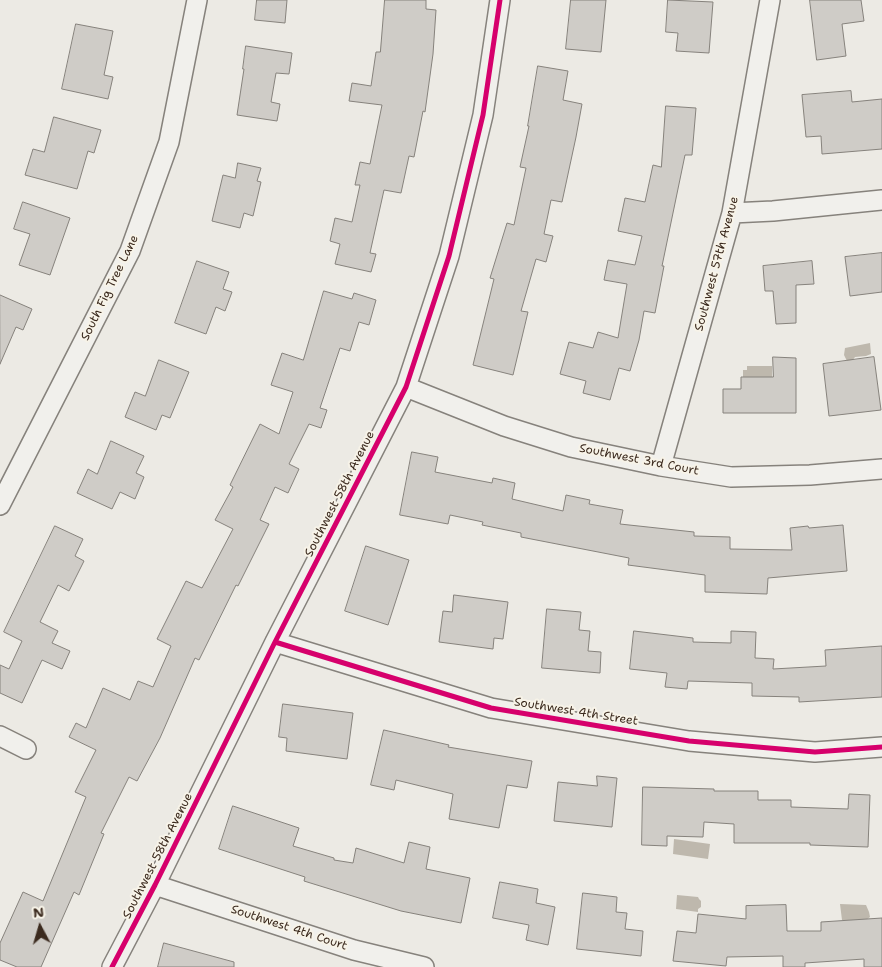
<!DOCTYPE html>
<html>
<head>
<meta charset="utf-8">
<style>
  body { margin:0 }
  #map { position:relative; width:882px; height:967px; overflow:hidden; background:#eceae4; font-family:"Shantell Sans",sans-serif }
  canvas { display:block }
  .north { position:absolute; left:15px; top:902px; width:50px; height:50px; -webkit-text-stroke:4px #f7f3e8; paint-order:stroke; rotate:354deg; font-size:14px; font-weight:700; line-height:20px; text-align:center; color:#3b2a1e }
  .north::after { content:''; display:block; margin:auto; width:18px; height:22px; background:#3b2a1e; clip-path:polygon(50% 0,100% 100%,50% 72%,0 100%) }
</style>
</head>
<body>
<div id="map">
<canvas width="882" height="967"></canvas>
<div class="north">N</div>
</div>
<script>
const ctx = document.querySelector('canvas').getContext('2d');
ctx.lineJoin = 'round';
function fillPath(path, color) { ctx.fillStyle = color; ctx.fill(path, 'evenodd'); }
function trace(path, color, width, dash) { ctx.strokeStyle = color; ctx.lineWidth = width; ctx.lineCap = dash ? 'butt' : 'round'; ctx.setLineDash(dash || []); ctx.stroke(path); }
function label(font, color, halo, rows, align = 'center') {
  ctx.font = font + ' "Shantell Sans",sans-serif'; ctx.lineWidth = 4; ctx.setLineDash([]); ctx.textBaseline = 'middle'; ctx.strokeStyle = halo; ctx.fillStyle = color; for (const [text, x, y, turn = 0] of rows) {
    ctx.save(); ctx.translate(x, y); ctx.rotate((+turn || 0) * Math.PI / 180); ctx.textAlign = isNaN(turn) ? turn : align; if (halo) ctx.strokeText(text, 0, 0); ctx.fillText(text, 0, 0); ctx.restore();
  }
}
const water = new Path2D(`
  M870,343L871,354L866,356L855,357L852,361H847L844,355L845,348Z
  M747,366H772V381H743V370H747Z
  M674,839L710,844L708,859L673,854Z
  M677,895L698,897L699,899L701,901V907L698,909V912L676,909Z
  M840,904L866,905L869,912L870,917L865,921L842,920Z`);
const building = new Path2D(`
  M257,0H287L285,23L255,20Z
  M385,0H426V9L436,10L433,54L425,112L423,111L414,157L409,156L401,193L384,190L370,253L376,254L371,272L335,264L340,244L330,241L335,218L352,222L360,185H355L360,162L370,164L382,105L349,101L352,83L371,86L376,52H380Z
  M571,0H606L601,52L566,49Z
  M668,0L713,2L709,53L676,51L678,33L666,32Z
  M810,0H861L864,21L842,24L846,56L817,60Z
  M76,24L113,31L104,75L113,77L108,99L62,89Z
  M246,46L292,53L289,74L276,73L271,102L280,104L277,121L237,115L244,69H243Z
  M538,66L568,71L563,100L582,104L576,137L562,202L551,200L544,234L553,236L546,262L536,259L521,311L528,312L513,375L473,365L494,279L490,278L507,223L514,225L526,168L520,167L529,126H528Z
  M851,91L852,102L882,99V149L822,154L821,136L806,137L802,95Z
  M666,106L696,108L692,155H685L662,266H664L655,313L644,311L639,340L630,371L619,368L610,400L583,393L586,381L560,374L569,342L593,348L598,332L618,338L627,284L604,280L608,260L635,265L642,236L618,231L625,198L645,202L653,165L661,167Z
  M54,117L101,130L94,153L88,151L77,189L25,175L33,149L44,152Z
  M238,163L261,168L257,181L261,182L253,216L244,213L240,228L212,221L223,175L235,178Z
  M23,202L70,218L50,275L19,265L30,234L14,229Z
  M882,253V292L850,296L845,257Z
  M197,261L229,272L223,289L232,292L225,311L216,307L206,334L175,323Z
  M812,261L814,284L796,285V323L776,324L773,291H765L763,266Z
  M324,291L352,299L354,293L376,300L369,325L359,322L350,351L340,348L320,408L327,410L321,428L309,424L289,464L299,469L288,493L275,487L260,520L269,524L238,586L236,585L199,660L195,658L160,738L137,781L129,777L101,833L104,834L79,895L74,892L41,967H17L0,960V943L23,892L43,901L86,797L75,792L96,750L69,737L76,723L86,728L103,688L130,700L138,681L153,687L171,646L157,639L186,581L202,588L233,529L215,520L233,487L230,485L260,424L279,434L293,392L271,385L282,353L303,360Z
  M0,295L32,309L23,330L16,327L0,364Z
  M773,357L796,358V413H723V389H741V377H773Z
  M874,357L881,410L829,416L823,364Z
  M159,360L189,372L170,418L162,415L156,430L125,417L135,392L145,396Z
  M111,441L144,456L136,473L144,477L135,499L120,492L112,509L77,493L88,469L97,474Z
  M412,452L438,457L435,472L492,483L493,478L515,483L512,499L563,511L566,495L590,500L589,504L623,510L620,524L694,532V536L730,537V549L792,550L790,528L808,526L809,528L843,525L847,571L768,578L767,594L705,592V575L628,565L629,558L521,537V533L482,525L483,522L450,515L448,524L400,515Z
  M55,526L83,539L75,556L84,561L69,591L58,585L40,622L58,631L52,643L70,651L62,669L42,660L22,703L0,693V665L9,669L22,641L4,632Z
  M366,546L409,560L388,625L345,611Z
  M454,595L508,602L503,639L494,638L493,649L439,642L443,611L452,612Z
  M547,609L581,612L579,630L590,631L588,651L601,652L600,673L542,668Z
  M634,631L693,638V642L731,643V631L756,632L755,658L774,659L773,669L826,666L825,650L882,646V697L799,702V697L752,696V683L688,681L687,689L665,687L667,673L630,669Z
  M283,704L353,713L347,759L286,751L287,738L279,737Z
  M384,730L449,745L448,747L532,761L527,788L507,785L499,828L449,819L453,794L396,780L394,790L371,785Z
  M597,776L617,778L612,827L554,821L558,782L597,786Z
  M643,787L714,789V791H758V800H791V807L848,809L849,794L870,795L868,847L810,845V843H734V824L704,822L703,837L667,836V846L642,845Z
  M233,806L299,828L293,846L334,858V860L353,863L356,848L404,863L409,842L430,847L426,869L470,878L461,923L401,911L304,881L305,877L219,849Z
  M500,882L538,889L536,903L555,907L548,945L526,940L529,925L493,918Z
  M583,893L617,897L616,912L627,913L625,929L643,931L641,956L577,949Z
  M786,905L787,931H821V922L882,918V967H864V959L805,963V967H783V956L727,957L726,966L673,961L677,931L696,933L698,914L746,919V906Z
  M164,943L234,962V967H158Z`);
const street = new Path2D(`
  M732,213L773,211L882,200
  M406,387L504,426L571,447L661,466L731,477L810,475L882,469
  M661,466L732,213L770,0
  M0,505L130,251L169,142L197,0
  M275,642L491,708L689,741L815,752L882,747
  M0,736L26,749
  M155,885L354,950L424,967
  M112,967L155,885L275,642L406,387L449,256L483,115L500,0`);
const cycleway = new Path2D(`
  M275,642L491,708L689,741L815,752L882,747
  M112,967L155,885L275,642L406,387L449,256L483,115L500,0`);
const streetNames = [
  ["Southwest 57th Avenue",717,264,-75],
  ["South Fig Tree Lane",110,288,-64],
  ["Southwest 3rd Court",639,460,11],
  ["Southwest 58th Avenue",340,494,-63],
  ["Southwest 4th Street",576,712,9],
  ["Southwest 58th Avenue",158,856,-63],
  ["Southwest 4th Court",289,928,18]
];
fillPath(water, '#beb8ad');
fillPath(building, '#cfccc7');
trace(building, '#86827c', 1);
trace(street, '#86827c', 22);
trace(street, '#f1f0ec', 19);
trace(cycleway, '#d6006c', 5);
label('12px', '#3b2a1e', '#f7f3e8', streetNames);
</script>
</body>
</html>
